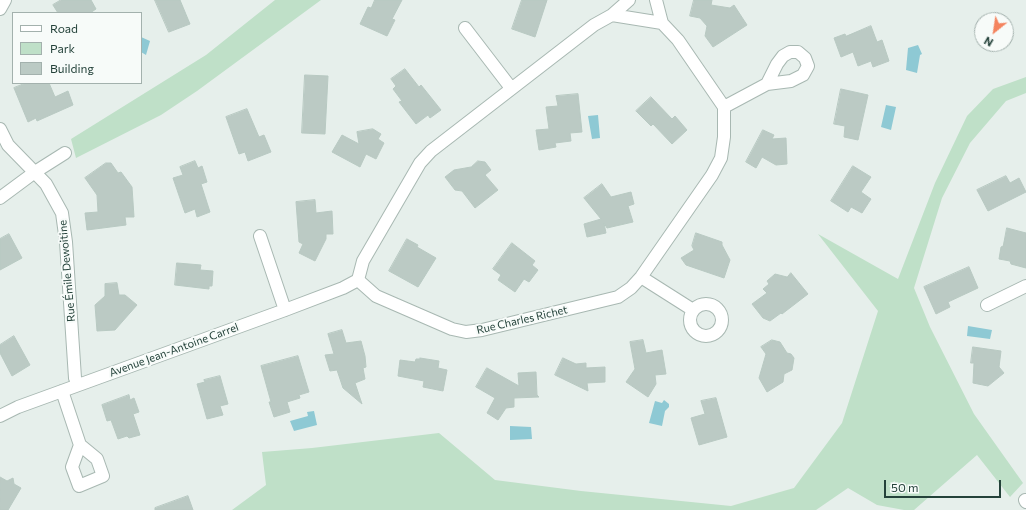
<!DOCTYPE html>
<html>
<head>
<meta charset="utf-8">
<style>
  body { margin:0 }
  #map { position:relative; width:1026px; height:510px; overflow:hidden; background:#e6efeb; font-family:Commissioner,sans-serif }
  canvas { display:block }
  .legend { position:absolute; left:12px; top:12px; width:130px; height:72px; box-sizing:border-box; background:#f7fbf9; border:1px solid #a3b1ad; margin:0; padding:5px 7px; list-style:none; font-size:12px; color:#24423a }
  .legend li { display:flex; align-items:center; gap:8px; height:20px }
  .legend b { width:20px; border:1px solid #a3b1ad }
  .north { position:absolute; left:974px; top:12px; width:40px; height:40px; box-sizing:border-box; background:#f7fbf9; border:1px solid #a3b1ad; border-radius:50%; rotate:210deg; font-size:11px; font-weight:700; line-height:16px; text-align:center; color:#24423a }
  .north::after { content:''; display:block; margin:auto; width:14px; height:18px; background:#f4845f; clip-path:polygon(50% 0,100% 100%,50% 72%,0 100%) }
  .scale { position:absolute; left:884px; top:480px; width:117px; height:18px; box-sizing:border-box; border:2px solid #24423a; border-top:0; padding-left:5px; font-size:12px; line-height:14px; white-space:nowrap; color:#24423a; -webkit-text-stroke:3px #f7fbf9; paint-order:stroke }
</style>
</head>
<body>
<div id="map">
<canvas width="1026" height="510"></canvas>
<ul class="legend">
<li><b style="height:5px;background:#fff"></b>Road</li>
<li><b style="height:11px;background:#bfe0c8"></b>Park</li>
<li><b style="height:11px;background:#bbcac4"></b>Building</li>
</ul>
<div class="north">N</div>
<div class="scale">50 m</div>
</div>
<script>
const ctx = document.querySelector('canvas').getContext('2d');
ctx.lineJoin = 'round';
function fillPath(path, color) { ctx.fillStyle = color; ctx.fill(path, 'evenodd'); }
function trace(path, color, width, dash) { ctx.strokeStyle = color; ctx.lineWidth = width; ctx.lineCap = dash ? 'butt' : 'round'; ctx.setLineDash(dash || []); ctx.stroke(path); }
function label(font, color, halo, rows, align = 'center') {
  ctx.font = font + ' Commissioner,sans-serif'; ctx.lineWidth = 4; ctx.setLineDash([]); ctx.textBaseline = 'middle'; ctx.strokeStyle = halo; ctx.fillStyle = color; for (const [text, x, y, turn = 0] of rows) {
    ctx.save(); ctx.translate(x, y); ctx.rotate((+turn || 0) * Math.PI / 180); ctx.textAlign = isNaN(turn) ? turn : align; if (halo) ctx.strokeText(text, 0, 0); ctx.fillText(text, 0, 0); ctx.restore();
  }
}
const green = new Path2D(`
  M275,0H321L197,91L161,115L76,158L71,139L206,55Z
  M1026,77V93L1006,101L970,143L942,198L914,288L930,327L974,414L1023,483L1010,497L977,455L914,510H904L877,505L848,488L816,510H232L266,485L262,452L312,448L439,433L495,480L581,491L731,506L794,488L842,423L878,311L818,234L898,279L935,183L967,116L993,89Z`);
const water = new Path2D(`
  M141,37L150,41L146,55L141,52Z
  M918,45L922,54L920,55L917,73L906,70L908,48Z
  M886,105L896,107L891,130L881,127Z
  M598,115L600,138L592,139L588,116Z
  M968,326L992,330L990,339L967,336Z
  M664,400L669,404V407L665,411L662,426L649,423L655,401L662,403Z
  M314,411L317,425L294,431L290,421L308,416L307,412Z
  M510,426L531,427L532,439L510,440Z`);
const building = new Path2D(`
  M61,0H91L96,9L90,13H58L53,5Z
  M155,0H180L190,24L169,32Z
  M375,0H402L392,19L395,20L387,36L360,24L368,7L371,8Z
  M522,0H547L535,37L512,29Z
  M694,0H712L711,5L730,8L734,5L747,25L713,47L705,36L707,26L700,18L690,16Z
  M871,26L877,42L882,40L889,61L873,67L871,61L858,66L853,52L841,57L834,38L845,34L846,36Z
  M405,69L419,87L421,85L441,110L430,118L428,115L416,124L399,102L402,101L393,89L396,86L391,79Z
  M305,75L328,76L325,134L302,133Z
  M26,83H49L55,97L68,91L73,105L37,121L36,118L28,122L14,88Z
  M841,89L868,95L858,140L844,137L845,126L834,124Z
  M578,94L582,132L570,133L571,141L555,143L556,147L539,150L536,130L549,129L546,107L558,106L556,96Z
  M651,97L672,119L675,116L687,130L672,144L653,124L651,126L636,111Z
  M247,109L259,137L264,135L271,152L248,161L245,152L239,154L226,117Z
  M373,129L381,134L378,139L384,143L376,159L366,154L360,167L332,152L342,135L359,144L357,132Z
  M763,130L774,135L772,139L786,138L787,164L776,165L762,157L756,168L746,162Z
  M195,161L198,168L202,166L207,182L201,184L210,212L197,217L195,209L185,213L173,178L183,175L180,167Z
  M478,161L485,162L491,170L485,175L498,190L475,208L462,191L455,190L445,177L454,170L471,167Z
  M106,163H111L118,173L121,172L132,187L134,217H125L126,225L87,230L85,213L98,212L97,195L85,178Z
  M853,166L871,177L861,192L871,199L862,213L851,207L848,212L831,201Z
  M1006,176L1010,183L1019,178L1026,192L988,211L977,190Z
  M602,184L611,197L631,192L634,204L628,206L633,222L607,228L604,223L606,233L587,237L584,224L601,219L584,198Z
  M315,200L316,213L332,211L333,234H326V239L315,261L299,253L303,244L299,242L296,202Z
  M1007,228L1026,233V268L1011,264L1010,261L999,259L1001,247L1003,246Z
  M696,233L722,242V245L730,260L724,278L686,265L681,258L694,250L692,246Z
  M9,234L22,258L0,270V239Z
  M407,239L418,245L417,247L436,258L418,287L389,271Z
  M512,243L535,261L532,265L538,270L529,282L524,279L515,292L498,280L501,275L493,269Z
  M177,263L201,265L200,270L213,271L212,286H209V289L175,285Z
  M969,267L978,288L948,302L950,307L936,314L924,287Z
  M791,273L808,294L782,314L781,313L770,321L763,318L752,304L767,293L763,289L769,284L767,281L775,274L787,277Z
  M117,283L119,295H125L137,305L115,330L97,331L95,305L105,296V284Z
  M342,330L346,343L361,341L365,356L366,367L363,368L365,379L355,383L362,404L343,388L337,370L330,371L325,355L334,354L328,334Z
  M14,336L30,365L12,376L0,353V345Z
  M643,340L646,353L662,350L666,374L655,375L656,384L648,397L626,382L635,369L630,342Z
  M772,340L780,342L787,353L791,354L794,358L792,370L784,374L783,382L767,392L759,378L766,354L761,347Z
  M973,347L1001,351L999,367L1004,373L988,386L973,383L974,363H971Z
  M298,356L309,392L299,395L300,398L287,402L290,412L274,417L269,402H271L261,366Z
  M420,358L439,361L438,368L447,370L443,391L423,387L424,381L398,376L400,360L415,362L416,359H420Z
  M563,358L576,364L586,363V368L605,367V382L587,383L588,391L555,375Z
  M487,368L519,386L518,373L536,372L537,395L539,397L514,398V407L506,408L498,420L487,413L495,398L476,387Z
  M220,376L228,404L220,406L223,415L207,419L197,384L205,382L204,380Z
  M129,395L130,400L134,398L139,412L133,414L140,435L129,438L127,436L118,439L111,420L107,421L102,405Z
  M716,398L727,437L699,445L691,418L705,414L701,401Z
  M0,477L7,481L13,478L14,484L21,488L8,510H0Z
  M188,496L193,510H155V508Z`);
const minor = new Path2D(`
  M0,9L5,0
  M612,15L662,23
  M465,28L511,88
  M724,107L767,84L777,64L783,56L790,52H798L805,58L808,66L803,75L791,81L767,84
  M0,129L8,145L46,184L62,213L66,242L75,378L78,385
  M0,198L35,172L65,153
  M260,236L285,310
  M641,277L693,310
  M358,280L376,296L452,329L466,332L482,330L618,297L631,288L641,277L712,175L721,158L724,137V107L678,40L662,23L656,0
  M690 320a16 16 0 1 1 32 0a16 16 0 1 1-32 0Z
  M987,305L1026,286
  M62,391L80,445L97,459L103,476L79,486L72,467L80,445
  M0,416L18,407L285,310L343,288L358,280L363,261L420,163L431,151L594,25L612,15L629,0
  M1025,500L1026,502`);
const streetNames = [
  ["Rue Émile Dewoitine",67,271,-95],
  ["Rue Charles Richet",522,320,-13],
  ["Avenue Jean-Antoine Carrel",174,350,-20]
];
fillPath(green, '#bfe0c8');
fillPath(water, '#8ec9d4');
fillPath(building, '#bbcac4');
trace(building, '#b8c9c2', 1);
trace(minor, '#a8b8b2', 14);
trace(minor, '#fff', 12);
label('11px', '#24423a', '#f7fbf9', streetNames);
</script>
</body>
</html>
